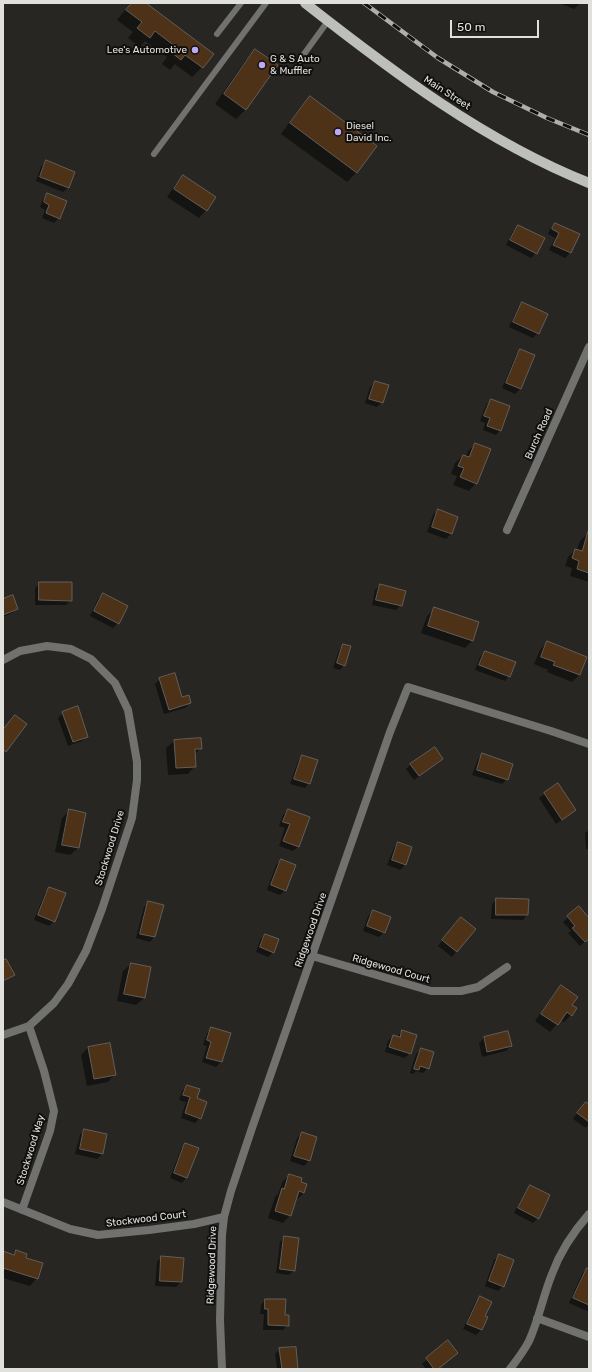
<!DOCTYPE html>
<html>
<head>
<meta charset="utf-8">
<style>
  body { margin:0 }
  #map { position:relative; width:592px; height:1372px; overflow:hidden; background:#272622; font-family:Rubik,sans-serif }
  canvas { display:block }
  .frame { position:absolute; inset:0; border:4px solid #e0e0dd; pointer-events:none }
  .scale { position:absolute; left:450px; top:20px; width:89px; height:18px; box-sizing:border-box; border:2px solid #e0e0dd; border-top:0; padding-left:5px; font-size:12px; line-height:14px; white-space:nowrap; color:#e0e0dd; -webkit-text-stroke:3px #100f0d; paint-order:stroke }
</style>
</head>
<body>
<div id="map">
<canvas width="592" height="1372"></canvas>
<div class="frame"></div>
<div class="scale">50 m</div>
</div>
<script>
const ctx = document.querySelector('canvas').getContext('2d');
ctx.lineJoin = 'round';
function fillPath(path, color) { ctx.fillStyle = color; ctx.fill(path, 'evenodd'); }
function trace(path, color, width, dash) { ctx.strokeStyle = color; ctx.lineWidth = width; ctx.lineCap = dash ? 'butt' : 'round'; ctx.setLineDash(dash || []); ctx.stroke(path); }
function label(font, color, halo, rows, align = 'center') {
  ctx.font = font + ' Rubik,sans-serif'; ctx.lineWidth = 4; ctx.setLineDash([]); ctx.textBaseline = 'middle'; ctx.strokeStyle = halo; ctx.fillStyle = color; for (const [text, x, y, turn = 0] of rows) {
    ctx.save(); ctx.translate(x, y); ctx.rotate((+turn || 0) * Math.PI / 180); ctx.textAlign = isNaN(turn) ? turn : align; if (halo) ctx.strokeText(text, 0, 0); ctx.fillText(text, 0, 0); ctx.restore();
  }
}
const shadow = new Path2D(`
  M131,3H144L212,54L202,67L192,77L175,64L170,70L162,64L167,57L145,41L140,47L128,38L133,32L117,20Z
  M559,3H580L574,9Z
  M256,50L246,109L236,119L215,104L246,60Z
  M310,98L357,172L347,182L281,134L300,108Z
  M46,162L68,188L63,192L36,181L41,167Z
  M183,176L206,210L199,218L167,197L176,184Z
  M48,195L59,218L54,223L42,218L45,210L40,207L43,199Z
  M555,224L578,235L570,253L565,258L549,250L555,238L548,234L550,229Z
  M518,226L536,253L531,258L506,245L513,231Z
  M522,303L538,333L533,338L509,327L518,308Z
  M520,350V389L515,394L502,388L516,355Z
  M375,382L382,402L377,407L365,403L370,387Z
  M491,400L500,430L496,435L483,430L485,423L480,421L486,405Z
  M475,444L476,483L469,491L453,485L457,476L451,474L455,463L463,456L466,457L468,451Z
  M438,510L457,517L451,534L446,539L427,532L433,515Z
  M588,533L589,534V582L570,576L572,568L565,566L568,557L575,550H577L580,541Z
  M40,583L71,600L66,605H35V588Z
  M380,585L401,605L396,610L372,605L375,590Z
  M103,594L118,623L113,628L90,616L98,599Z
  M3,600L17,608L12,613L3,617Z
  M435,609L472,641L465,648L421,633L427,616Z
  M547,642L579,675L572,682L547,672L548,670L534,664L540,650Z
  M344,645V665L340,670L333,668L339,650Z
  M485,652L509,676L505,681L475,670L480,657Z
  M160,679L181,699L190,703L185,708L164,714L155,684Z
  M63,713L87,736L82,741L68,746L58,718Z
  M200,739L201,748L195,754V766L188,774L168,775L166,748L174,741Z
  M482,755L507,779L502,784L472,775L478,759Z
  M303,756L309,783L305,788L290,784L298,761Z
  M442,759L414,780L406,769L411,764Z
  M557,785L575,810L556,824L539,798Z
  M70,810L85,813L78,848L70,855L55,852L62,818Z
  M288,810L298,847L293,851L279,846L285,828L279,826L283,815Z
  M589,830V849H586L585,833Z
  M398,843L411,848L405,865L400,870L387,865L394,848Z
  M281,860L285,890L280,895L267,890L276,865Z
  M50,888L54,921L49,926L34,920L45,893Z
  M497,899L528,900L527,915L523,920L491,919L492,904Z
  M149,902L163,906L154,937L150,942L136,938L144,907Z
  M579,907L589,919V938L580,946L568,933L571,931L563,922Z
  M373,911L384,932L379,937L363,931L368,916Z
  M456,923L474,929L452,957L438,946Z
  M265,935L273,952L268,957L256,952L260,940Z
  M3,962L13,975L3,982Z
  M131,964L150,968L144,998L136,1005L117,1001L123,971Z
  M561,987L571,1015L564,1022L560,1020L550,1032L535,1021L554,994Z
  M212,1028L230,1034L221,1062L216,1067L202,1062L207,1046L203,1045L207,1033Z
  M402,1031L410,1053L405,1058L385,1052L388,1041L393,1036L397,1037Z
  M508,1032L511,1046L506,1051L482,1057L479,1043L484,1038Z
  M88,1048L115,1074L108,1082L87,1086L81,1055Z
  M421,1049L428,1068L423,1073L416,1071L413,1074L410,1073L416,1054Z
  M187,1086L195,1099L200,1118L195,1123L181,1118L186,1102L179,1100L182,1091Z
  M589,1105V1124L586,1128L573,1119L581,1108Z
  M84,1130L106,1135L102,1154L97,1159L75,1154L80,1135Z
  M302,1133L316,1137L309,1161L304,1166L290,1161L297,1138Z
  M185,1144L197,1149L186,1178L182,1183L170,1178L181,1149Z
  M289,1175L300,1183L304,1193L296,1200L290,1215L283,1223L268,1218L275,1197L278,1194L282,1183Z
  M530,1186L538,1218L533,1223L514,1213L526,1191Z
  M285,1237L294,1270L289,1275L276,1273L280,1242Z
  M16,1251L25,1258L37,1278L30,1286L3,1278V1252L12,1255Z
  M499,1256L503,1286L498,1291L485,1286L494,1260Z
  M162,1257L182,1259L181,1282L176,1287L155,1286L157,1262Z
  M587,1269L589,1270V1312L569,1303L582,1274Z
  M480,1298L484,1316L487,1318L481,1330L476,1335L463,1329L475,1303Z
  M265,1300L284,1316L288,1325L283,1330H263L264,1314H260L261,1305Z
  M448,1342L438,1369H426L422,1364Z
  M280,1349L297,1369H277L275,1354Z`);
const building = new Path2D(`
  M132,3H146L214,54L203,68L185,55L181,60L172,53L176,47L155,31L150,38L137,28L142,22L126,10Z
  M255,49L278,65L246,110L224,94Z
  M310,96L377,146L357,173L290,123Z
  M46,160L75,172L69,188L40,177Z
  M183,175L216,197L207,211L174,189Z
  M47,193L67,201L60,219L46,213L49,205L44,202Z
  M555,223L580,234L571,253L553,245L559,233L552,229Z
  M518,225L545,238L537,254L510,240Z
  M522,302L548,314L539,334L513,322Z
  M520,349L535,355L521,389L506,383Z
  M375,381L389,385L383,403L369,399Z
  M491,399L510,406L501,431L487,426L490,418L484,416Z
  M475,443L491,449L477,484L460,477L464,468L458,466L463,455L469,457Z
  M438,509L458,517L452,534L432,527Z
  M588,532L589,533V573L577,569L579,561L572,558L575,549L582,551Z
  M39,582H72V601L39,600Z
  M380,584L406,591L402,606L376,600Z
  M103,593L128,606L119,624L94,611Z
  M13,595L18,609L3,615V599Z
  M434,607L479,622L473,641L428,626Z
  M547,641L587,657L580,675L553,665L555,662L541,657Z
  M343,644L351,646L345,666L337,663Z
  M485,651L516,662L510,677L479,665Z
  M175,673L182,697L189,695L191,703L169,710L159,678Z
  M78,706L88,737L73,742L62,712Z
  M15,715L27,724L6,752L3,749V730Z
  M201,738L202,749H195L196,767L176,768L174,740Z
  M435,747L443,759L419,776L410,764Z
  M482,753L513,764L508,780L477,770Z
  M302,755L318,760L310,784L294,779Z
  M558,783L576,810L562,820L544,793Z
  M69,809L86,813L79,848L62,845Z
  M288,809L310,817L299,847L283,841L290,824L283,822Z
  M398,842L412,847L406,865L392,860Z
  M281,859L296,865L286,891L271,885Z
  M49,887L66,893L55,922L38,915Z
  M496,898L529,899L528,915H496Z
  M148,901L164,905L155,937L140,934Z
  M579,906L589,918V939L585,942L572,928L575,926L567,916Z
  M373,910L391,917L385,933L367,926Z
  M461,917L476,929L457,952L442,940Z
  M265,934L279,939L274,953L260,947Z
  M6,959L15,975L3,981V961Z
  M131,963L151,967L145,998L124,994Z
  M561,985L578,997L572,1005L577,1008L572,1016L567,1012L558,1025L541,1014Z
  M211,1027L231,1033L222,1062L206,1058L211,1042L207,1040Z
  M402,1030L417,1035L411,1054L389,1047L393,1035L400,1037Z
  M508,1031L512,1046L487,1052L484,1037Z
  M110,1043L116,1075L94,1079L88,1047Z
  M421,1048L434,1052L429,1069L420,1066L419,1070L414,1069Z
  M187,1085L200,1089L197,1098L207,1102L201,1119L185,1113L190,1097L183,1095Z
  M586,1102L589,1104V1122L577,1113Z
  M84,1129L107,1134L103,1154L80,1149Z
  M302,1132L317,1137L310,1161L294,1156Z
  M185,1143L199,1148L187,1178L174,1173Z
  M289,1174L302,1178L301,1182L307,1184L304,1193L299,1191L291,1216L275,1211L282,1188L284,1189Z
  M530,1185L550,1195L539,1219L518,1208Z
  M284,1236L299,1238L295,1271L280,1269Z
  M16,1250L27,1254L26,1258L43,1263L38,1279L3,1268V1251L14,1255Z
  M499,1254L514,1260L504,1287L489,1281Z
  M161,1256L184,1258L182,1282L160,1281Z
  M587,1268L589,1269V1305L573,1298Z
  M480,1296L492,1302L485,1316L488,1317L482,1330L467,1324Z
  M265,1299H286L285,1315H289V1326L268,1325V1309H265Z
  M448,1340L458,1353L438,1369H434L426,1358Z
  M296,1347L298,1369H282L279,1348Z`);
const lane = new Path2D(`
  M217,34L241,3
  M299,61L328,21
  M154,154L266,3`);
const street = new Path2D(`
  M507,530L589,347
  M3,660L20,651L47,646L71,649L91,659L115,683L128,710L137,762V780L132,818L102,909L86,951L68,984L54,1003L29,1026L3,1035
  M312,956L431,991H461L478,987L507,967
  M3,1202L70,1229L98,1235L149,1230L194,1224L224,1217
  M22,1210L50,1131L54,1111L44,1071L29,1026
  M537,1318L589,1337
  M222,1369L220,1320L222,1235L224,1217L231,1191L252,1128L390,732L408,687L551,731L589,744
  M510,1369C517,1360 524,1351 529,1341C539,1319 543,1296 552,1274C560,1252 574,1231 589,1214`);
const primary = new Path2D(`
  M305,3C393,72 484,141 589,183`);
const rail = new Path2D(`
  M364,3L438,58L493,92L547,118L589,135`);
const markers = [
  [195,50,4,"#bbaaf6"],
  [262,65,4,"#bbaaf6"],
  [338,132,4,"#bbaaf6"]
];
const poiNames = [
  ["Lee's Automotive",187,50,"right"],
  ["G & S Auto",270,59],
  ["& Muffler",270,71],
  ["Diesel",346,126],
  ["David Inc.",346,138]
];
const streetNames = [
  ["Main Street",447,93,33],
  ["Burch Road",539,434,-66],
  ["Stockwood Drive",110,848,-73],
  ["Ridgewood Drive",311,930,-71],
  ["Ridgewood Court",391,969,16],
  ["Stockwood Way",31,1150,-73],
  ["Stockwood Court",146,1219,-7],
  ["Ridgewood Drive",212,1265,-88]
];
fillPath(shadow, '#0007');
fillPath(building, '#4e3217');
trace(building, '#625e5a', 1);
trace(lane, '#717270', 6);
trace(street, '#717270', 8);
trace(primary, '#bdbfbb', 10);
trace(rail, '#aeaeaa', 4.5);
trace(rail, '#100f0d', 3, [9]);
for (const [x, y, r, color] of markers) { const dot = new Path2D(); dot.arc(x, y, r, 0, 2 * Math.PI); ctx.fillStyle = color; ctx.fill(dot); trace(dot, '#100f0d', 1.5); }
label('10px', '#e0e0dd', '#100f0d', poiNames, 'left');
label('10px', '#e0e0dd', '#100f0d', streetNames);
</script>
</body>
</html>
